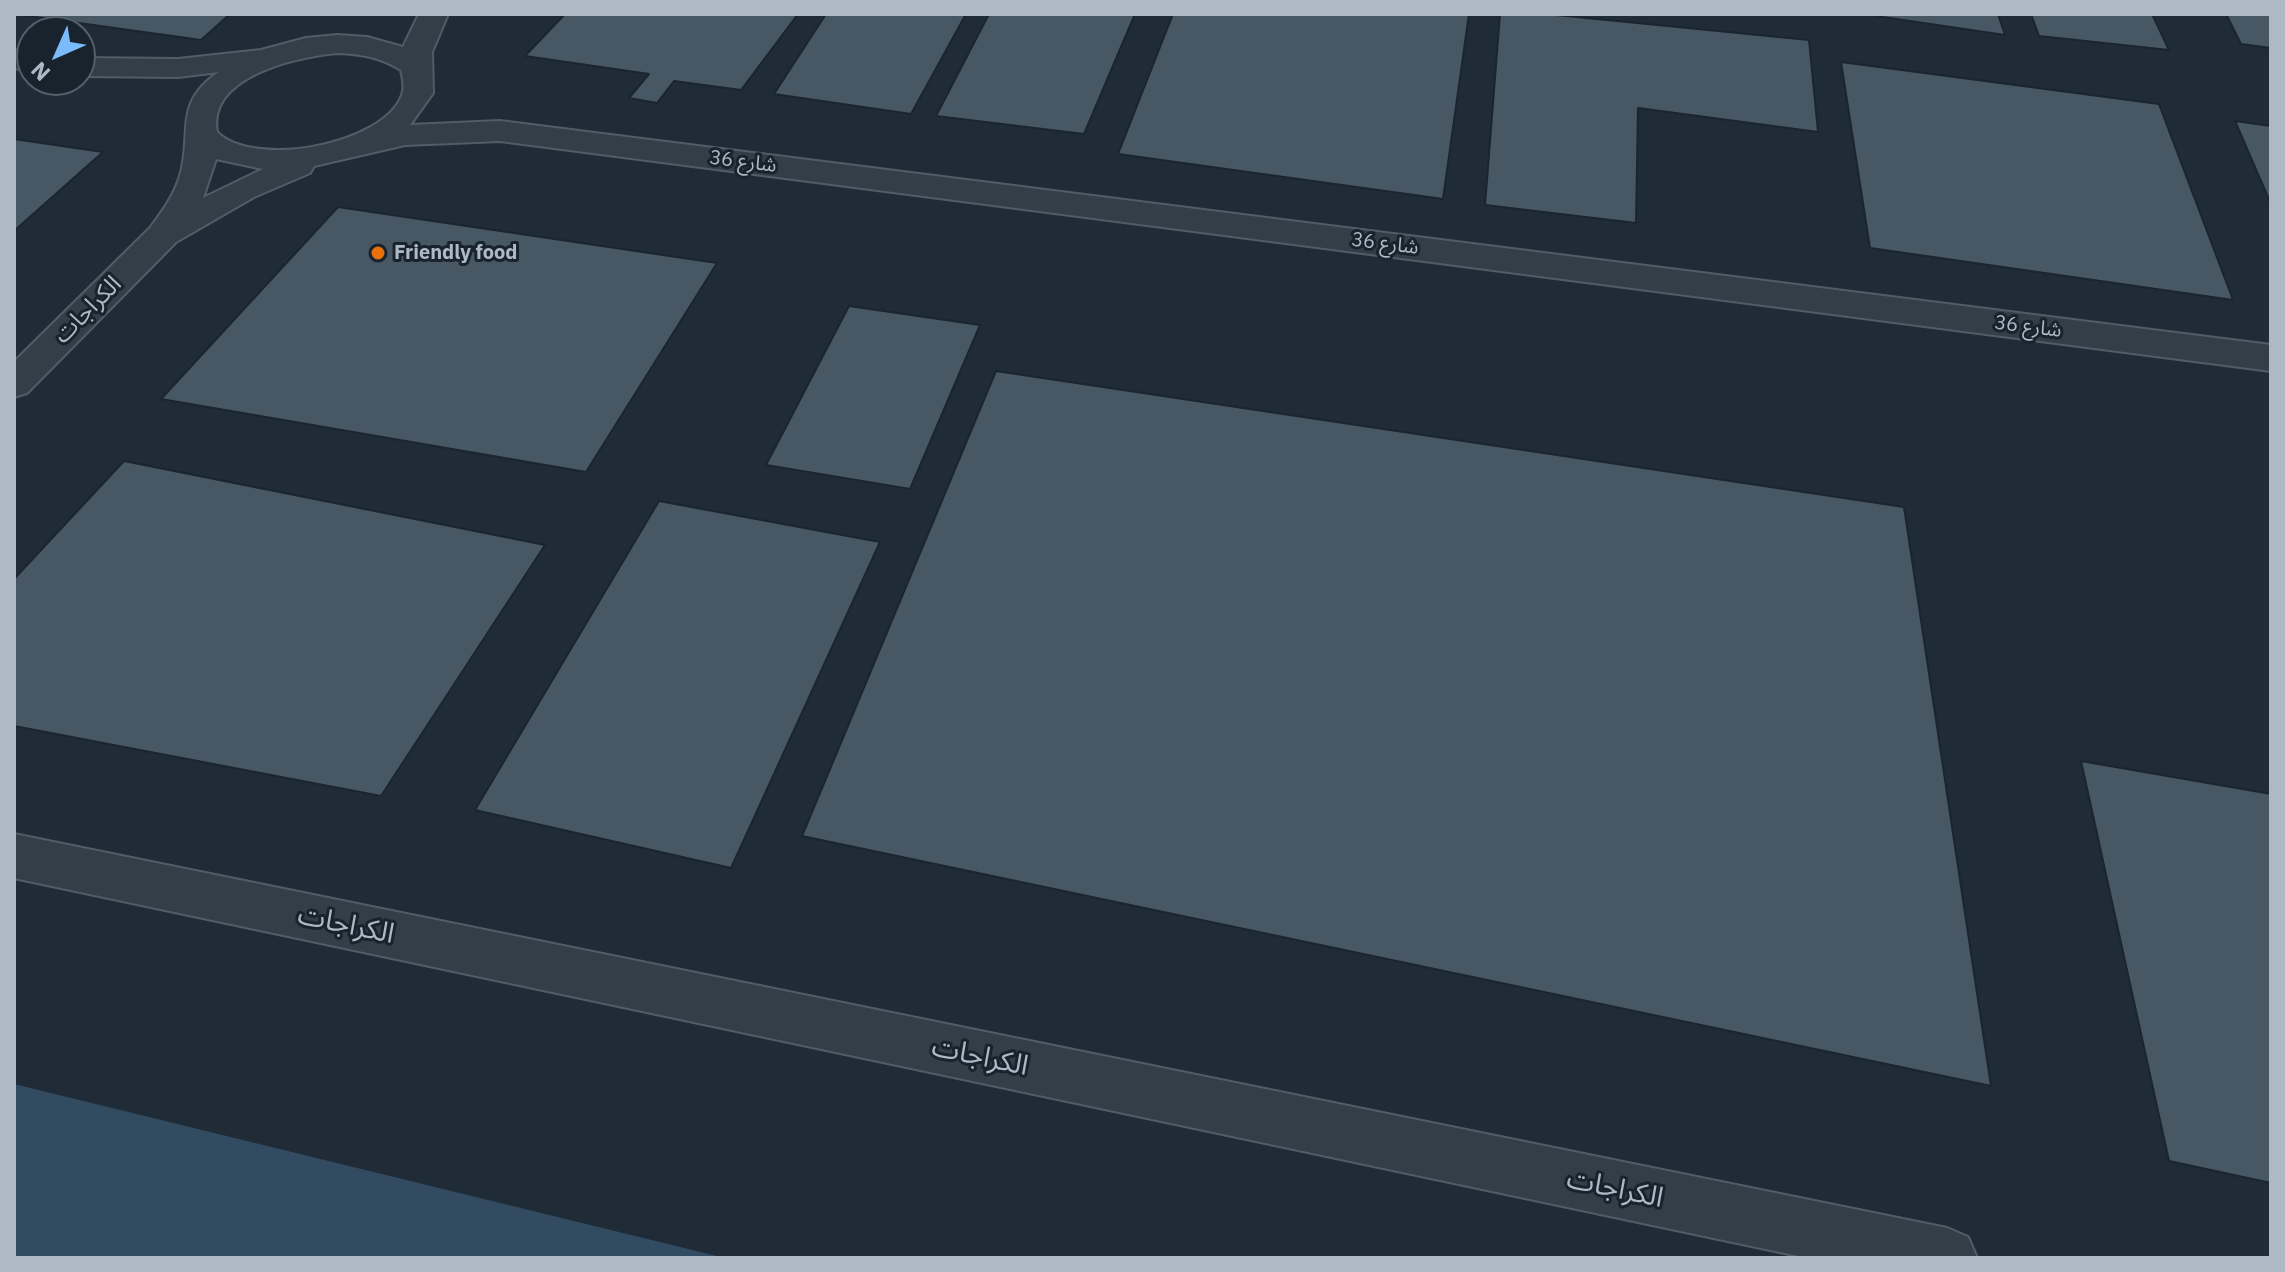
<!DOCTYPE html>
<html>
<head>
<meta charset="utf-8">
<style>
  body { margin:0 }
  #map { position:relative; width:2285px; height:1272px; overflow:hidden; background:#1f2c38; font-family:"IBM Plex Sans",sans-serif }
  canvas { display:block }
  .frame { position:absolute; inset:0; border:16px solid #adb9c5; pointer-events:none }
  .north { position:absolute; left:16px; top:16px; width:80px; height:80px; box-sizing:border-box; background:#18232d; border:2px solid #545f6a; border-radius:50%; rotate:225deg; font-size:22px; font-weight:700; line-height:32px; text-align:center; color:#adb9c5 }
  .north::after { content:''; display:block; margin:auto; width:28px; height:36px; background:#7bbbfb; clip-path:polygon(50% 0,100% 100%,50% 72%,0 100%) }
</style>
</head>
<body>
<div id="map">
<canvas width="2285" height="1272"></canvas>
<div class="frame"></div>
<div class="north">N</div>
</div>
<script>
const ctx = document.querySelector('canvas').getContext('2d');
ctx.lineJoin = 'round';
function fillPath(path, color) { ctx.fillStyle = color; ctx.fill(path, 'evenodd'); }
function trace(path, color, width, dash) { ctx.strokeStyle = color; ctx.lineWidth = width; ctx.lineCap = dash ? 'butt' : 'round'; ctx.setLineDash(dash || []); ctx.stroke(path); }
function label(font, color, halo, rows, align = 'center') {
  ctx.font = font + ' "IBM Plex Sans","Noto Sans Arabic",sans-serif'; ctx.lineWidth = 6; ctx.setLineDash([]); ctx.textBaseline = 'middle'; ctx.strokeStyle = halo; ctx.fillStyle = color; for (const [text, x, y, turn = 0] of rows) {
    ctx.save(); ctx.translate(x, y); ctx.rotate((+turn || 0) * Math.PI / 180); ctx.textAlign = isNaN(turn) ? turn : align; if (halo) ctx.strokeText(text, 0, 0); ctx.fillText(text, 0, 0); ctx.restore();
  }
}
const water = new Path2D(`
  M14,1084L725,1258H14Z`);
const building = new Path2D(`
  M14,14H230L201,40Z
  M565,14H798L741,90L674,81L657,103L629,98L649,74L525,56Z
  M826,14H966L911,114L774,94Z
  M989,14H1135L1084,134L936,116Z
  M1173,14H1469L1443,199L1118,154Z
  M1500,14H1546L1809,40L1818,132L1638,108L1636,223L1485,205Z
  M1875,14H1998L2005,35L1876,16Z
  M2031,14H2152L2169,50L2039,36Z
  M2226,14H2271V48L2241,44Z
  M1841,62L2159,104L2233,300L1870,248Z
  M2235,121L2271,126V204Z
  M14,139L103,152L14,231Z
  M338,207L717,263L586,472L161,399Z
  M849,306L980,325L910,489L766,465Z
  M996,371L1904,507L1991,1086L802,836Z
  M124,461L545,545L381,796L14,726V579Z
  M659,501L880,542L731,868L475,810Z
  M2081,761L2271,794V1183L2169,1161Z`);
const street = new Path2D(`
  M419,14H448L432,52L433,93L410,125L500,121L2271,345V371L500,141L405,145L314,166L310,173L254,197L176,242L27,393L14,397V362L150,228C161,213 173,197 179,179C194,135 171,104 219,72L178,77L80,76V58L178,59L261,50L306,38L337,35L367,37L403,47ZM337,53C362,54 380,57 401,70C403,78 405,87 402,95C384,145 253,169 217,132C207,76 297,57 337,53ZM216,159L263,169L203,198Z
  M14,50L32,53V71L14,68Z
  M14,834L1947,1228L1968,1237L1977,1258H1808L14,878Z`);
const markers = [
  [378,253,8,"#e8710a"]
];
const farStreetnames = [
  ["شارع 36",743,162,7],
  ["شارع 36",1385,244,7],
  ["شارع 36",2028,327,7]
];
const farPoinames = [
  ["Friendly food",394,253]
];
const streetNames = [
  ["الكراجات",88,310,-45]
];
const nearStreetnames = [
  ["الكراجات",346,925,12],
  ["الكراجات",980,1057,12],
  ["الكراجات",1615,1189,12]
];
fillPath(water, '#324b60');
fillPath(building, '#475764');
trace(building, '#1a252f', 2);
trace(street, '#505c66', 4);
fillPath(street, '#333e48');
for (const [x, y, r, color] of markers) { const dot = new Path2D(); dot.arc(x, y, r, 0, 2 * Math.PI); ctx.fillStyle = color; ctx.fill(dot); trace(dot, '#18232d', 3); }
label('20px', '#adb9c5', '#18232d', farStreetnames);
label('bold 20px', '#adb9c5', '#18232d', farPoinames, 'left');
label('24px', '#adb9c5', '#18232d', streetNames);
label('28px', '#adb9c5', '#18232d', nearStreetnames);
</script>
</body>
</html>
